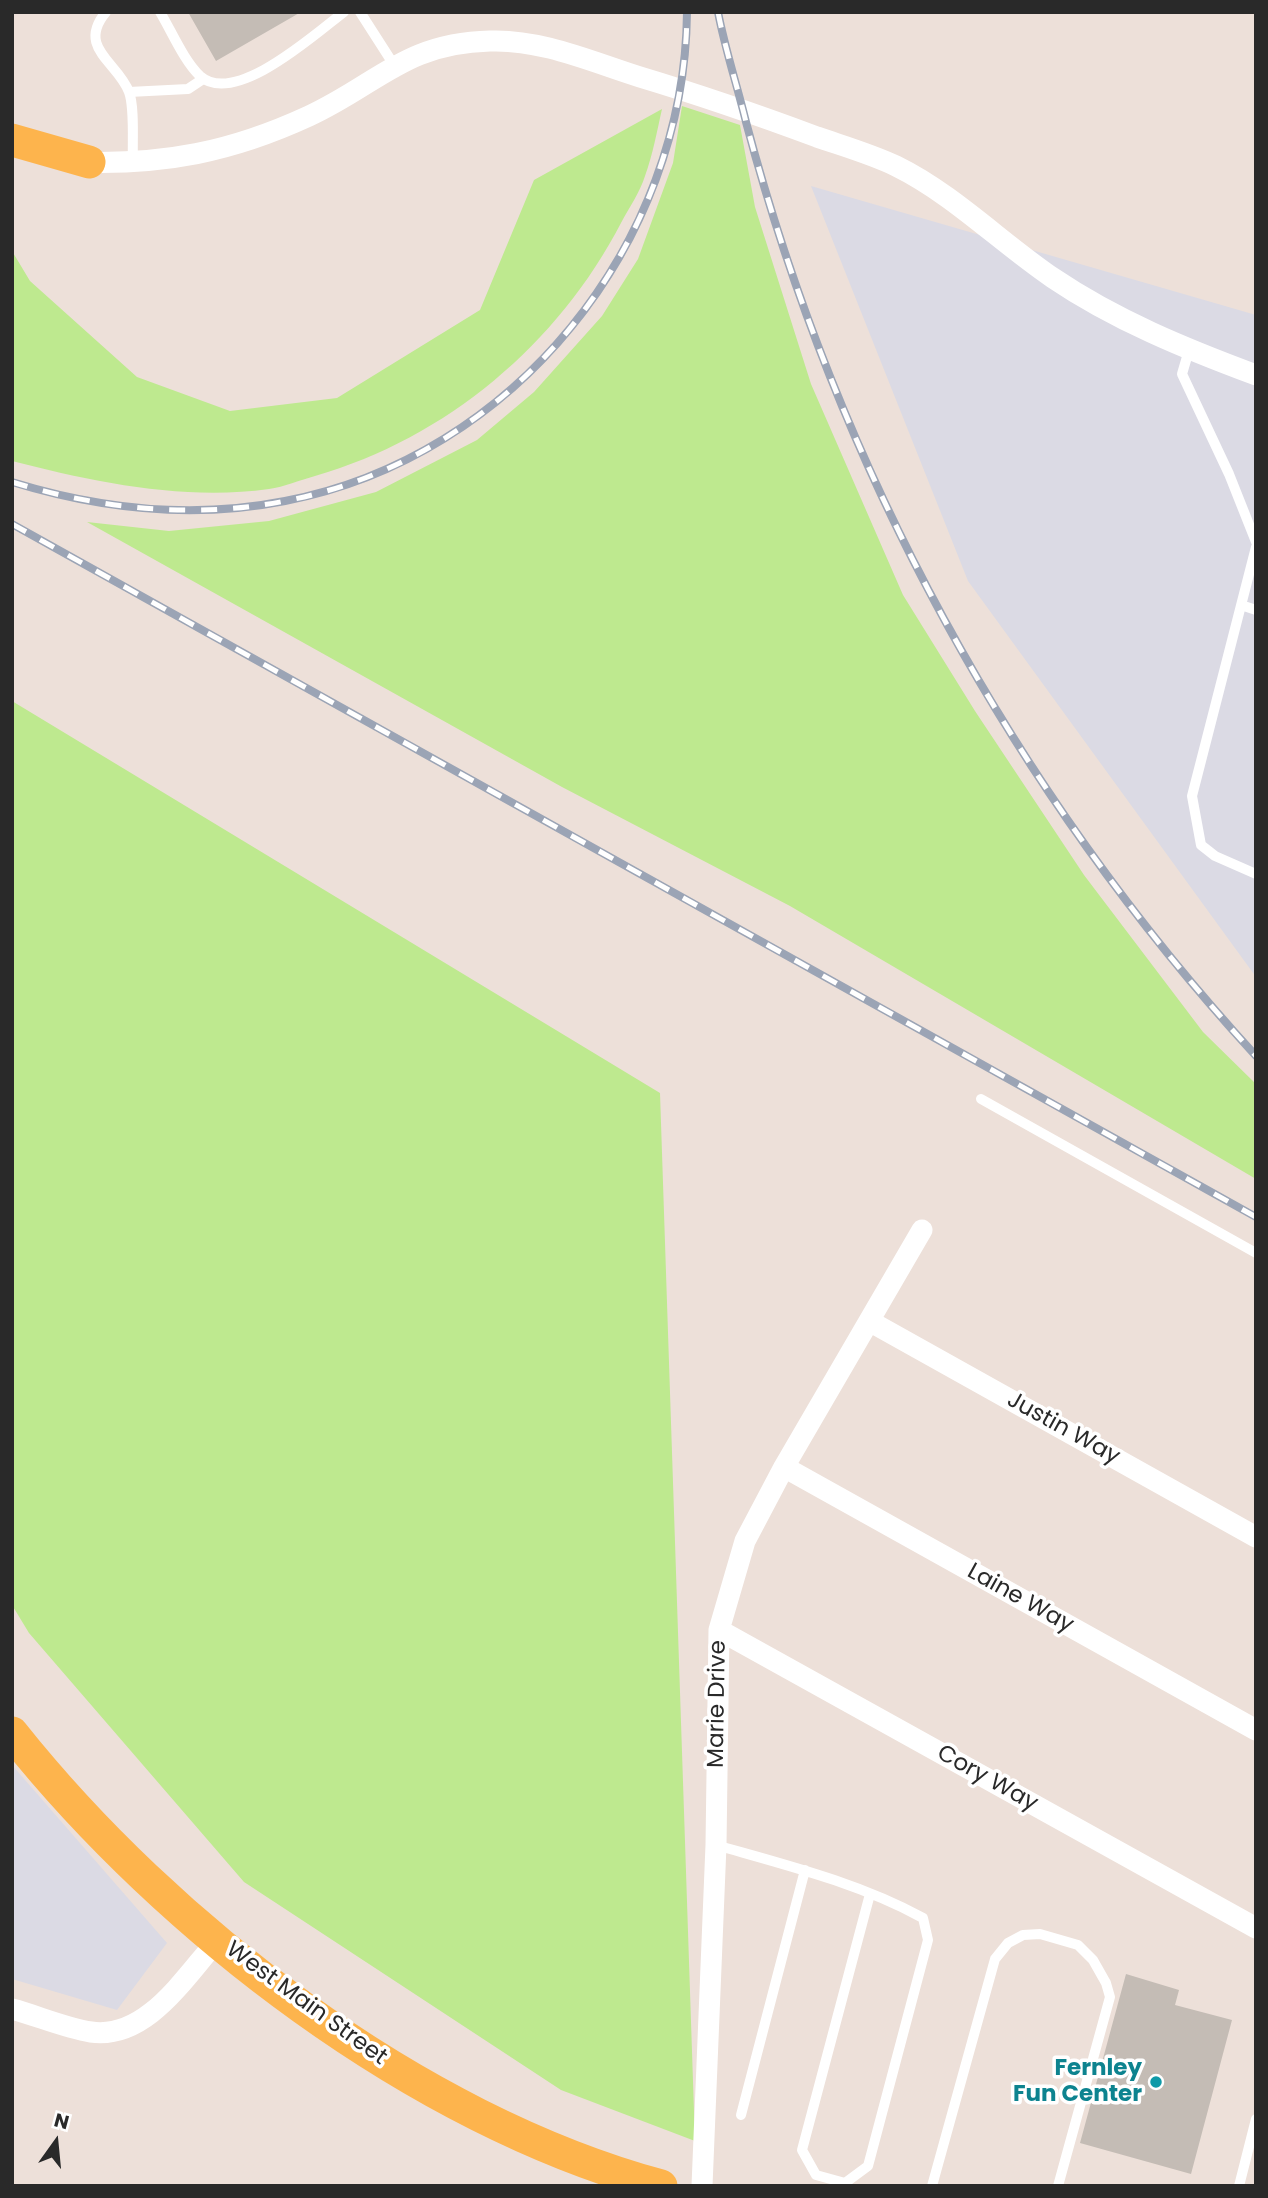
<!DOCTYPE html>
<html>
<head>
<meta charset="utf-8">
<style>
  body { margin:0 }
  #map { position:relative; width:1268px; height:2198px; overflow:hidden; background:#ede0d9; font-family:Poppins,sans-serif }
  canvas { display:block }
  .frame { position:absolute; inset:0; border:14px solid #292929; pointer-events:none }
  .north { position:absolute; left:21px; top:2107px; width:70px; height:70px; -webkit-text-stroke:5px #fff; paint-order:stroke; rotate:15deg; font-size:19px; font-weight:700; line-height:28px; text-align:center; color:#292929 }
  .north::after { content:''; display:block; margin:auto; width:24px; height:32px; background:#292929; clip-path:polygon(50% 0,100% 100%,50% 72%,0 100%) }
</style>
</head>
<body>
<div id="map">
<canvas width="1268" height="2198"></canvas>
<div class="frame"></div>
<div class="north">N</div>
</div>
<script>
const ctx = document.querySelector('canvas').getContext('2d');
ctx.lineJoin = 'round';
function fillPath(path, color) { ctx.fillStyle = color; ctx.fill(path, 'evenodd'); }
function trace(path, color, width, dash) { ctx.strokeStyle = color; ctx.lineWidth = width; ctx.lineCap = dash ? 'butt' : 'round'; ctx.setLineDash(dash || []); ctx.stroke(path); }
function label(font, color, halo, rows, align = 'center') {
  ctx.font = font + ' Poppins,sans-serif'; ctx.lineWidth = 7; ctx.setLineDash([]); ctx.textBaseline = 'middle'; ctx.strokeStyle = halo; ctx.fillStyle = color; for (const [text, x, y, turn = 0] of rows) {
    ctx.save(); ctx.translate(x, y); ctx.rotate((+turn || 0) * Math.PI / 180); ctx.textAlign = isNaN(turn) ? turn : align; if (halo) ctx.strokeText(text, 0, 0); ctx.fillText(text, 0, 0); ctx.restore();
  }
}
const industrial = new Path2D(`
  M811,186L1256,315V977L968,581Z
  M12,1765L167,1943L117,2010L12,1979Z`);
const green = new Path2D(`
  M682,106L740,125L755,207L811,384L903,595L975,711L1084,875L1203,1032L1256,1084V1179L790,906L562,787L87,522L169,531L269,521L376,492L477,440L534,392L602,316L638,259L673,163Z
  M662,109C657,131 653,154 645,176C640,192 629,208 621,223C558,344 447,438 315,476C300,480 284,487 269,489C184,501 94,482 12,461V251L30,281L137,377L230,411L337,398L480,310L534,180Z
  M12,701L660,1093L695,2141L561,2090L244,1882L29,1633L12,1605Z`);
const building = new Path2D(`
  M188,12H301L216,61Z
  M1126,1974L1179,1990L1175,2005L1232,2020L1191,2174L1080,2143Z`);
const service = new Path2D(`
  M106,12C76,48 118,62 129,92C135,108 132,144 133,162
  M160,12C172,32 184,61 200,76C235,107 315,34 344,12
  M360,12L394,65
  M129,92L188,89L203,79
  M1189,350L1182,374L1229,474L1256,542
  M1256,547L1192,796L1201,845L1215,856L1256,874
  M1241,605L1256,610
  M981,1099L1256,1253
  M716,1845C786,1865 859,1883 923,1918L928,1940L868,2166L845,2183L816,2175L802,2150L870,1894
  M741,2115L805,1870
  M932,2186L995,1959L1008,1943L1023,1935L1040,1934L1078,1945L1093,1960L1106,1983L1110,1997L1058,2186
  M1239,2186L1256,2119`);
const minor = new Path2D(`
  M78,162C164,165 231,152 309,116C378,84 405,43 490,41C541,39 592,62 640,77C700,95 758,115 817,137C843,146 871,154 896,166C953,194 1000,242 1053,278C1115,320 1186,349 1256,375
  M871,1322L1256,1537
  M784,1467L1256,1730
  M719,1630L1256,1928
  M12,2009C38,2016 65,2028 91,2032C147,2040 185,1976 218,1940
  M702,2186L716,1845L719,1630L745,1541L784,1467L922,1230`);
const primary = new Path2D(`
  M12,140L89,162
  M12,1733C168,1929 417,2120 661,2186`);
const rail = new Path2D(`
  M718,12C725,49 737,85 746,122C838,469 1013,791 1256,1056
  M12,482C100,509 194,519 285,501C514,457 685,244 687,12
  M12,524L1256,1217`);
const markers = [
  [1156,2082,7,"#0f9aa8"]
];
const streetNames = [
  ["Justin Way",1063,1429,29],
  ["Laine Way",1020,1599,29],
  ["Marie Drive",718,1704,-89],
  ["Cory Way",987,1779,29],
  ["West Main Street",306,2004,36]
];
const cultureNames = [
  ["Fernley",1142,2069],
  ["Fun Center",1142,2095]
];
fillPath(industrial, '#dbdae4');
fillPath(green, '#bee98f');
fillPath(building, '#c4bcb5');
trace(service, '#fff', 10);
trace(minor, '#fff', 21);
trace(primary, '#fdb44d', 33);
trace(rail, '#9ba4b5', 8);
trace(rail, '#fff', 5, [16]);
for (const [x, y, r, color] of markers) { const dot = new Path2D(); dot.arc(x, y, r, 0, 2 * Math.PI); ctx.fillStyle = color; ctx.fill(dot); trace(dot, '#fff', 2.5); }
label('23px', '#292929', '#fff', streetNames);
label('bold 23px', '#0d838f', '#fff', cultureNames, 'right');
</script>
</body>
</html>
